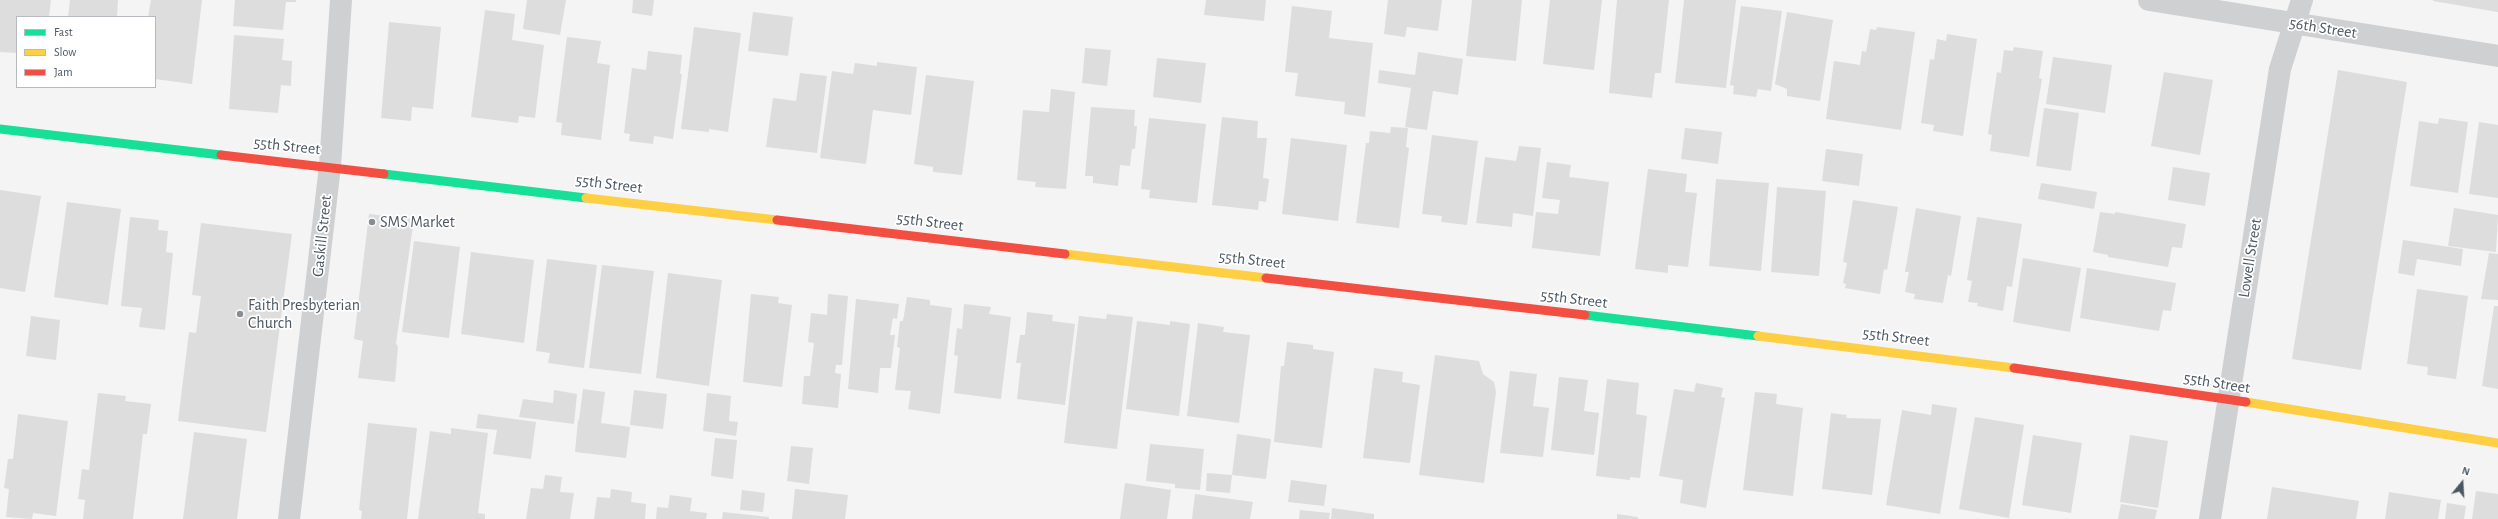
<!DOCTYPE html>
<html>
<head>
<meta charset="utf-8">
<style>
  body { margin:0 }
  #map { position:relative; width:2498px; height:519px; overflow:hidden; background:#f4f4f4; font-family:"Alegreya Sans",sans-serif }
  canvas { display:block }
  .legend { position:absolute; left:16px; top:16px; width:140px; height:72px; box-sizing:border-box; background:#fff; border:1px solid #b7bbc0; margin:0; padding:5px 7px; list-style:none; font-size:12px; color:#4a5661 }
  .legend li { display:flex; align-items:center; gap:8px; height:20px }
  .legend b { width:20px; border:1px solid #b7bbc0 }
  .north { position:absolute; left:2442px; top:463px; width:40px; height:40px; -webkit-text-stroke:3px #fff; paint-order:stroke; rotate:18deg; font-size:11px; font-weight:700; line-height:16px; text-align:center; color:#4a5661 }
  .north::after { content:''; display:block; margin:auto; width:14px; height:18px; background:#4a5661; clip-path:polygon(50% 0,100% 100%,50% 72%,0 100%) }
</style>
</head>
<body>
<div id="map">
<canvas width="2498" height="519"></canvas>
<ul class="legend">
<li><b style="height:5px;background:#16e098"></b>Fast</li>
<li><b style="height:5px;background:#ffcf43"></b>Slow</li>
<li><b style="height:5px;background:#f24e42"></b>Jam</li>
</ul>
<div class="north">N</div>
</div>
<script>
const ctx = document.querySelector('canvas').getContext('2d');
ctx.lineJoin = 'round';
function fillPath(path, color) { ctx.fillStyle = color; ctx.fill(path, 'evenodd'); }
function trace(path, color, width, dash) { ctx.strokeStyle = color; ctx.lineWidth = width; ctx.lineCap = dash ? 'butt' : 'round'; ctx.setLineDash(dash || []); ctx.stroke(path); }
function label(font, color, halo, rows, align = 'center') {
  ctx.font = font + ' "Alegreya Sans",sans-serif'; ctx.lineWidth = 3.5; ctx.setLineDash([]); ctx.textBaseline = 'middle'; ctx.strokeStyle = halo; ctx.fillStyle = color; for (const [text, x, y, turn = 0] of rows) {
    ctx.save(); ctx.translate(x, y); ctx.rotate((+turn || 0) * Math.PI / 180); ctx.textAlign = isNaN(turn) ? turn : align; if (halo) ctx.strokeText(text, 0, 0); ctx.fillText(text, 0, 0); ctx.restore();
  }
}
const building = new Path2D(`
  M0,0H51L49,17H17V53L0,52Z
  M70,0H118L117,17H68Z
  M151,0H202L192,84L155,79V17H148Z
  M235,0H296V2H286L283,30L233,26Z
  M527,0H566L560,35L523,29Z
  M633,0H654L652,16L632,13Z
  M1206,0H1266L1264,21L1204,15Z
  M1388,0H1442L1438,31L1407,27L1405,37L1384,34Z
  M1472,0H1522L1516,61L1466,56Z
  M1550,0H1602L1594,70L1543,64Z
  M1617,0H1669L1661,73H1655L1652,98L1609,93Z
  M1684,0H1736L1726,88L1675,83Z
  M2433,0H2498V12L2433,1Z
  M1292,6L1332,11L1329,38L1373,43L1365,117L1344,114L1345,102L1295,96L1298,73L1285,72Z
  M1741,6L1782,11L1771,91L1758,89L1756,97L1733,94L1734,86L1730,85Z
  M485,10L515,14L512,40L544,45L535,118L519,116L518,123L471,117Z
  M753,12L793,17L788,56L748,51Z
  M1787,12L1833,20L1820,101L1787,96V89L1775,84Z
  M389,22L441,27L433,109L412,107L411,121L381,118Z
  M694,27L741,33L728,132L709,129V132L681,129Z
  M1877,27L1915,32L1901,130L1826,119L1834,61L1860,65L1862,51L1866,52L1870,29L1876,30Z
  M1947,34L1977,39L1963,136L1933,131L1934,125L1921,123L1930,59L1934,60L1937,39L1946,41Z
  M234,35L284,39L282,60L292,61L291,86L281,85L278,113L229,109Z
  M567,37L601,41L597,63L610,65L601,140L561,135L562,123L556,122Z
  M2014,47L2043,51L2039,78L2042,79L2029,157L1990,151L1992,135L1988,134L1997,72L2001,73L2004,50L2013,51Z
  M1085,48L1111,50L1107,86L1082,83Z
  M648,51L682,55L680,74H682L673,139L654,136L653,144L629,141L630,134L624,133L632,68L646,70Z
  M1418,52L1463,59L1458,95L1433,91L1427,130L1405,127L1411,88L1378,83L1379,70L1415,75Z
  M2053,57L2112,65L2105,113L2046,104Z
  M1157,58L1206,63L1201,103L1153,97Z
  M877,62L917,67L911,115L873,110L866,164L820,158L832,71L853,74L855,63L877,66Z
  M2338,70L2407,82L2361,370L2292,359Z
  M2164,72L2213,80L2200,155L2151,146Z
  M800,73L827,76L817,153L766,147L773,98L796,101Z
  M926,75L974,81L962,175L933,172V167L914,164Z
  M1051,89L1075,92L1066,189L1035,187L1036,182L1017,180L1023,110L1049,112Z
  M1091,107L1135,110L1134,126H1137L1135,149H1132L1130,166L1120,165L1118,186L1093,183V176H1085Z
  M2044,108L2079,113L2071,171L2036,166Z
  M1222,117L1258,121L1257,138H1267L1263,178L1269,179L1266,202L1259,201L1258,210L1212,205Z
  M1149,118L1206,124L1197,203L1149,198L1150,190L1141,189Z
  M2439,118L2468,122L2458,193L2410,186L2419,121L2438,124Z
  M2479,122L2498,125V198L2469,194Z
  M1391,127L1408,128L1406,147L1409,148L1399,228L1356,223L1366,143H1369L1370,131L1390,133Z
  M1685,128L1722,132L1718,164L1681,159Z
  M1432,135L1478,141L1467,225L1441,222L1442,216L1422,214Z
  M1291,138L1347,145L1338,221L1282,214Z
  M1519,146L1541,148L1533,216L1513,213L1512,227L1476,223L1485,157L1516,161Z
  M1826,149L1863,154L1859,186L1822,181Z
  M1547,162L1571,165L1569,177L1609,182L1600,256L1532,248L1536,212L1558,214L1560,200L1542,198Z
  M2173,167L2210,173L2205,206L2168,200Z
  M1648,169L1687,174L1685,192L1697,193L1688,267L1668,265V273L1635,269Z
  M1716,179L1769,183L1761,271L1709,266Z
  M2041,183L2097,192L2094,209L2038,199Z
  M1777,187L1826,191L1819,276L1771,272Z
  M0,190L41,196L25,292L0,288Z
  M1853,200L1898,207L1887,270L1884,269L1880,294L1845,288L1846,284L1843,283L1847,263L1843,262Z
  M67,202L121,209L108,305L54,297Z
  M1916,208L1961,216L1951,276L1948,275L1943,303L1914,299L1915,294L1905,292L1909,272H1905Z
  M2454,208L2498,215L2496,252L2448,246Z
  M2100,212L2115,214V212L2186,224L2182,248L2172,247L2168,267L2108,257V255L2093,252Z
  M369,214L414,219L396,343L398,347L395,382L358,378L363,341L354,339Z
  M130,217L159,220L158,230L168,231L166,252L173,253L165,330L139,327L142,308L121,306Z
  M1977,217L2022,224L2012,287L2007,286L2003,311L1977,306L1978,303L1968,302L1972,281L1967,280Z
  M201,223L292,234L266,432L178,421L189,332L196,333L201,296L192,295Z
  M2403,240L2463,249L2461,266L2417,259L2414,276L2398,273Z
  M414,241L460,247L449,338L402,332Z
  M471,252L534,260L524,343L461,334Z
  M2489,253L2498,254V300L2481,299Z
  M2023,258L2081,268L2070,332L2013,322Z
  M547,259L597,265L584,368L548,363L550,353L536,351Z
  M602,265L654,271L641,374L589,368Z
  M2087,268L2176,283L2171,311L2163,310L2159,331L2080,318Z
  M668,273L722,280L709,386L656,378Z
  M2417,289L2468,296L2456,379L2427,375L2428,367L2407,364Z
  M751,294L779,297L778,303L792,305L782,387L743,382Z
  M828,294L848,296L842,365H836L835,373L841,374L838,408L802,404L804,376H810L814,343L808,342L811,313L827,315Z
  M907,297L930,300V305L952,308L940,414L908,409L911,391L895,390L900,348L897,347L900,321H903Z
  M856,299L899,304L897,319L893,318L890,335H895L891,368H880L878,393L848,389Z
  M964,304L991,307L989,314L1011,317L1001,399L954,393L958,356L954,355L957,328L962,329Z
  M2494,306H2498V389L2482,386Z
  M1027,312L1053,315L1052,321L1075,324L1065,405L1017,399L1021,363H1016L1020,335H1025Z
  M1107,314L1133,317L1117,449L1064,443L1079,316L1106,319Z
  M31,316L60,320L56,360L26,356Z
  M1137,321L1170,325V321L1190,324L1179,416L1126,409Z
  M1198,323L1224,327L1223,332L1250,335L1239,423L1187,416Z
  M1287,342L1313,345V349L1334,352L1322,448L1274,442L1281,366H1284Z
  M1435,355L1479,361L1483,374L1494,382L1496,392L1484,483L1419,475Z
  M1374,368L1403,372L1402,382L1420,385L1410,463L1363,458Z
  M1510,371L1537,374L1533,406L1549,408L1543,457L1500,453Z
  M1559,377L1588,380L1584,411L1599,413L1594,455L1551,450Z
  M1607,379L1639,383L1636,414L1647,416L1640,478L1630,477V480L1596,476Z
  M1696,383L1723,388L1721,397L1725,398L1706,508L1680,503L1683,480L1659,476L1674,389L1694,392Z
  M583,389L605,392L601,423L630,427L626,458L575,452L578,420L585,421L579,420Z
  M554,390L577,394L574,424L519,417L523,399L553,403Z
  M634,390L667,394L663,429L630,425Z
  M1755,392L1777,394L1776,404L1803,408L1793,496L1743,490Z
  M98,393L126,396L125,401L151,404L147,434H143L133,519H83L85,500L78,499L82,469L89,470Z
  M707,393L731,396L729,421L738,422L736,436L703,431Z
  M1932,404L1957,408L1940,514L1886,505L1902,410L1931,415Z
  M1831,413L1847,415L1846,418L1881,419L1872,495L1822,489Z
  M18,414L68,421L56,516L33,513L32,519L6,517L9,489L4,488L8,459H13Z
  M478,414L536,422L531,459L493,454L497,430L476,428Z
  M1975,417L2024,425L2009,518L1959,509Z
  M368,423L417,428L407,519H361L362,511L359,510Z
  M451,428L488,433L478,513L485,514V519H418L430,431L451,434Z
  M194,432L247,439L237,519H183Z
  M1237,434L1271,439L1266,479L1232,475Z
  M2033,435L2082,443L2071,513L2022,505Z
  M2130,435L2168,441L2158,508L2120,502Z
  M715,438L737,440L733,479L711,476Z
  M1150,444L1204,449L1200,490L1175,488V484L1146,481Z
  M791,446L813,448L809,484L787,481Z
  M1207,473L1232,475L1230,493L1206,491Z
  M545,475L562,477L560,492L574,493L570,519H526L531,488L543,489Z
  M1291,480L1327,485L1324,506L1288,502Z
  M1125,483L1171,490L1167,519H1120Z
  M2272,487L2359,501L2356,519H2267Z
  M611,489L632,492L631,502L646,504L645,519H594L597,497L610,498Z
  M795,489L848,495L845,519H792Z
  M742,490L765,493L763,512L740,510Z
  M2476,491L2498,494V519H2472Z
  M2389,492L2441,500L2438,519H2385Z
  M1195,494L1253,502L1250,519H1192Z
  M670,495L692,498L690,511L707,513L706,519H656L657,507L668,508Z
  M2447,503L2466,506L2464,519H2445Z
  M2121,504L2157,510L2155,519H2118Z
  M1332,508L1374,514V519H1331Z
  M1300,510L1330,513L1329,519H1299Z
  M723,512L769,517V519H722Z
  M1617,514L1638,517V519H1617Z`);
const street = new Path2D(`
  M2149,0L2498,56
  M289,519L330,166L341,0
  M2210,519L2280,69L2302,0`);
const fast = new Path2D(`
  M0,129L221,155
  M384,174L586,198
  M1585,315L1758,336`);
const slow = new Path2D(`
  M586,198L777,220
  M1065,254L1266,278
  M1758,336L2014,368
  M2246,402L2498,443`);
const jam = new Path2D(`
  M221,155L384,174
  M777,220L1065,254
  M1266,278L1585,315
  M2014,368L2246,402`);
const markers = [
  [372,222,4,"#868d94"],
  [240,314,4,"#868d94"]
];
const streetNames = [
  ["56th Street",2323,28,9],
  ["55th Street",287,146,6],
  ["55th Street",609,184,7],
  ["55th Street",930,222,7],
  ["Gaskill Street",322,236,-84],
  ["Lowell Street",2250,258,-81],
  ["55th Street",1252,260,6],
  ["55th Street",1574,299,7],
  ["55th Street",1896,337,7],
  ["55th Street",2217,383,9]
];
const poiNames = [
  ["SMS Market",380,222],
  ["Faith Presbyterian",248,305],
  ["Church",248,323]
];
fillPath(building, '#ddddde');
trace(street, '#ced0d2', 22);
trace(fast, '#16e098', 9);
trace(slow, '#ffcf43', 9);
trace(jam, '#f24e42', 9);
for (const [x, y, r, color] of markers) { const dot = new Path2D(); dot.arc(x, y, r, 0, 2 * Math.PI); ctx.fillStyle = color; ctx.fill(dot); trace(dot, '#fff', 1.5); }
label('16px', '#4a5661', '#fff', streetNames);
label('16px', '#4a5661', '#fff', poiNames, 'left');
</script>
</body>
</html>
